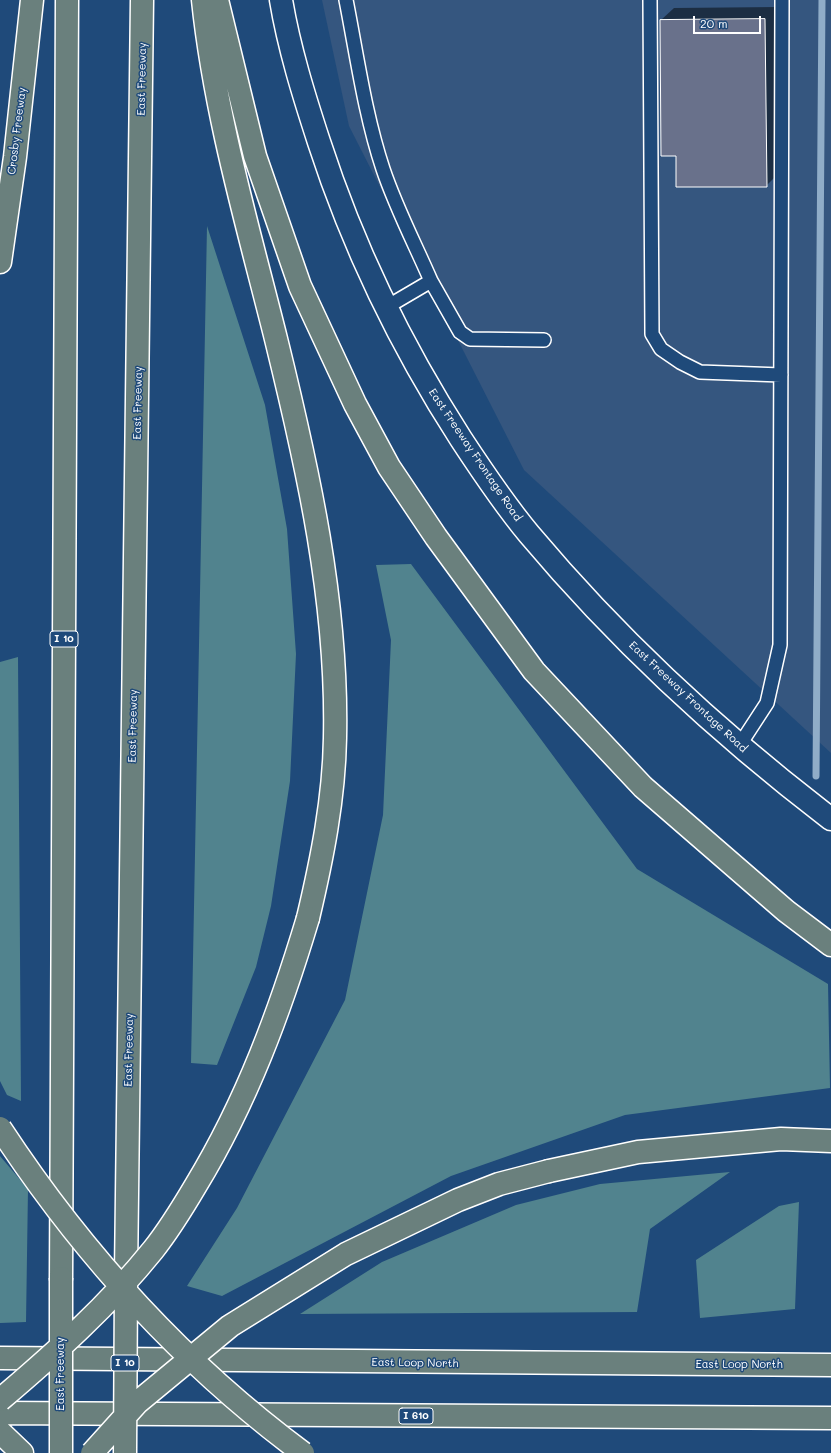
<!DOCTYPE html>
<html>
<head>
<meta charset="utf-8">
<style>
  body { margin:0 }
  #map { position:relative; width:831px; height:1453px; overflow:hidden; background:#1f4a7a; font-family:Mali,sans-serif }
  canvas { display:block }
  .scale { position:absolute; left:693px; top:16px; width:68px; height:18px; box-sizing:border-box; border:2px solid #fff; border-top:0; padding-left:5px; font-size:12px; line-height:14px; white-space:nowrap; color:#fff; -webkit-text-stroke:3px #1f4a7a; paint-order:stroke }
</style>
</head>
<body>
<div id="map">
<canvas width="831" height="1453"></canvas>
<div class="scale">20 m</div>
</div>
<script>
const ctx = document.querySelector('canvas').getContext('2d');
ctx.lineJoin = 'round';
function fillPath(path, color) { ctx.fillStyle = color; ctx.fill(path, 'evenodd'); }
function trace(path, color, width, dash) { ctx.strokeStyle = color; ctx.lineWidth = width; ctx.lineCap = dash ? 'butt' : 'round'; ctx.setLineDash(dash || []); ctx.stroke(path); }
function label(font, color, halo, rows, align = 'center') {
  ctx.font = font + ' Mali,sans-serif'; ctx.lineWidth = 3; ctx.setLineDash([]); ctx.textBaseline = 'middle'; ctx.strokeStyle = halo; ctx.fillStyle = color; for (const [text, x, y, turn = 0] of rows) {
    ctx.save(); ctx.translate(x, y); ctx.rotate((+turn || 0) * Math.PI / 180); ctx.textAlign = isNaN(turn) ? turn : align; if (halo) ctx.strokeText(text, 0, 0); ctx.fillText(text, 0, 0); ctx.restore();
  }
}
const built = new Path2D(`
  M322,0H831V753L524,470L349,126Z`);
const green = new Path2D(`
  M207,226L265,405L287,529L296,654L290,781L271,906L256,967L217,1065L191,1063Z
  M411,564L637,869L828,984L830,1088L625,1115L451,1176L222,1296L187,1286L237,1208L345,1000L383,815L391,640L376,565Z
  M18,657L21,1101L7,1095L0,1081V662Z
  M0,1156L28,1189L26,1322L0,1323Z
  M730,1172L650,1229L637,1312L300,1314L382,1262L516,1205L600,1184Z
  M799,1202L795,1309L700,1318L696,1260L779,1206Z`);
const shadow = new Path2D(`
  M778,7L779,173L766,186L677,155L661,20L674,8Z`);
const stream = new Path2D(`
  M816,776L822,0`);
const building = new Path2D(`
  M765,19L767,187H676V156H661L660,20Z`);
const service = new Path2D(`
  M346,0C357,56 365,115 383,169C396,208 415,244 431,281L385,308
  M650,0L652,334L661,349L680,362L700,372L781,375
  M431,281L460,332L470,339L544,340
  M739,746L767,703L780,645L782,0`);
const secondary = new Path2D(`
  M281,0C289,48 304,96 319,142C353,247 401,346 461,439C482,471 504,504 529,534C618,640 721,735 831,819`);
const motorway = new Path2D(`
  M203,0C215,115 248,227 276,339C308,469 338,603 335,738C334,799 322,859 308,918
  M217,0L255,156L300,286L355,404L389,467L436,537L534,671L643,787L786,911L831,945
  M0,262L15,157L32,0
  M549,1171L638,1152L781,1139L831,1141
  M126,1273L142,0
  M61,1278L67,0
  M0,1358L831,1365
  M0,1413L831,1418
  M0,1432L22,1453`);
const motorwayBridge = new Path2D(`
  M0,1128C82,1253 183,1364 303,1453
  M0,1400C54,1354 108,1306 153,1250C169,1230 183,1207 196,1185C247,1101 280,1011 308,918
  M61,1453V1278
  M92,1453L138,1402L230,1326L346,1254L458,1200L499,1184L549,1171
  M125,1453L126,1284`);
const shields = [
  [64,639,28],
  [125,1363,28],
  [416,1416,34]
];
const shieldNames = [
  ["I 10",64,639],
  ["I 10",125,1363],
  ["I 610",416,1416]
];
const streetNames = [
  ["East Freeway",142,79,-89],
  ["Crosby Freeway",17,131,-83],
  ["East Freeway",138,403,-89],
  ["East Freeway Frontage Road",475,455,56],
  ["East Freeway Frontage Road",688,697,43],
  ["East Freeway",133,726,-89],
  ["East Freeway",129,1050,-89],
  ["East Loop North",415,1363,1],
  ["East Loop North",739,1365],
  ["East Freeway",61,1374,-90]
];
fillPath(built, '#35567f');
fillPath(green, '#51838e');
fillPath(shadow, '#0007');
trace(stream, '#90adc8', 7);
fillPath(building, '#69718b');
trace(building, '#fff', 1);
trace(service, '#fff', 16);
trace(secondary, '#fff', 25);
trace(motorway, '#fff', 25);
trace(service, '#1f4a7a', 13);
trace(secondary, '#1f4a7a', 22);
trace(motorway, '#6a807d', 22);
trace(motorwayBridge, '#fff', 25, []);
trace(motorwayBridge, '#6a807d', 22);
for (const [x, y, w] of shields) { const box = new Path2D(); box.roundRect(x - w / 2, y - 8, w, 16, 3); ctx.fillStyle = '#1f4a7a'; ctx.fill(box); trace(box, '#fff', 1); }
label('bold 10px', '#fff', null, shieldNames);
label('11px', '#fff', '#1f4a7a', streetNames);
</script>
</body>
</html>
